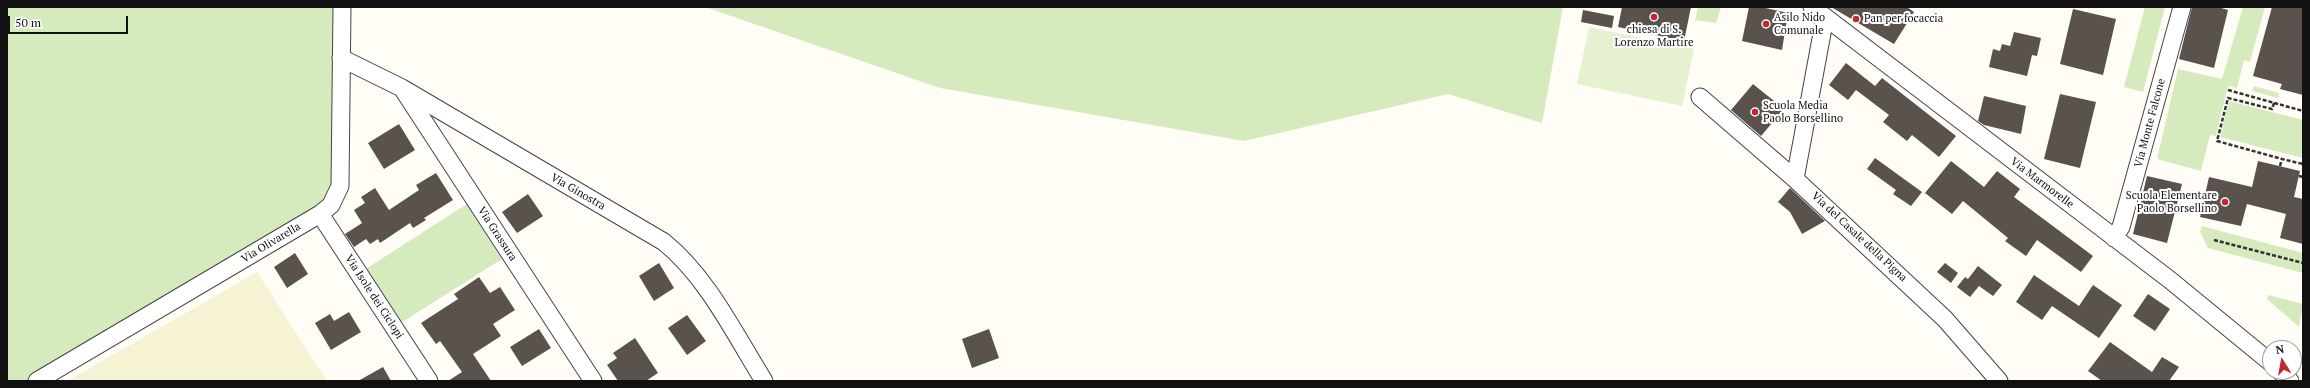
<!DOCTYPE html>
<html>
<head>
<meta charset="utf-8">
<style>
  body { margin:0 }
  #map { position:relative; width:2310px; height:388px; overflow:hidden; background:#fffdf5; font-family:"PT Serif",serif }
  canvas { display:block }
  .frame { position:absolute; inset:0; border:8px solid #111; pointer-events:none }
  .north { position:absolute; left:2262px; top:340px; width:40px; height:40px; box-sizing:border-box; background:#fff; border:1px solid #a0a0a0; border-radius:50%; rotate:349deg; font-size:11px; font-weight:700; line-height:16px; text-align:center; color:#111 }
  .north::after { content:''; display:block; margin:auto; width:14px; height:18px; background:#c4262e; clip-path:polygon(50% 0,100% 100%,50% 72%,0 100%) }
  .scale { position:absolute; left:8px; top:16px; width:120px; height:18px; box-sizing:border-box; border:2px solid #111; border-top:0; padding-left:5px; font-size:12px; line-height:14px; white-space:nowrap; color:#111; -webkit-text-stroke:3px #fff; paint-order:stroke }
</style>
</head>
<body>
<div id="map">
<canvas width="2310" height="388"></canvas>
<div class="frame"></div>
<div class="north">N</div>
<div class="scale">50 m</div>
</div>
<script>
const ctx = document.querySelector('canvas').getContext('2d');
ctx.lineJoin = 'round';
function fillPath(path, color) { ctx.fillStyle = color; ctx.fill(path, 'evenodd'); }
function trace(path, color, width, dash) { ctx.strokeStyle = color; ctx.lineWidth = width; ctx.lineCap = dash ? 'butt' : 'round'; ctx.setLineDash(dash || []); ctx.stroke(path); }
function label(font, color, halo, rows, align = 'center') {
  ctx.font = font + ' "PT Serif",serif'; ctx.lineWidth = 4; ctx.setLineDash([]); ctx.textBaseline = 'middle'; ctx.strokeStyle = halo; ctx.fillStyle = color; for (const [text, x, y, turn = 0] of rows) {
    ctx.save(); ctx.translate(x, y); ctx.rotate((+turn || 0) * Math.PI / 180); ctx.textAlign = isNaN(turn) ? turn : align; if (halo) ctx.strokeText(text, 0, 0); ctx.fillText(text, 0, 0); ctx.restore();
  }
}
const farmland = new Path2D(`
  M257,272L327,381H67Z`);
const green = new Path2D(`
  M7,7H345L340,186L320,214L37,381H7Z
  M705,7H1563L1542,123L1448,94L1244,141L940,88Z
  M1698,7H1721L1716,23L1695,20Z
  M2145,7H2165L2143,92L2124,87Z
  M2243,7H2265L2250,62L2244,60L2237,88L2228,86L2216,136L2210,135L2201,171L2157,159L2178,69L2222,79Z
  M2254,86L2279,93L2278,98L2252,91Z
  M2229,101L2303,120V158L2220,137Z
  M467,204L502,259L399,324L364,270Z
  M2202,226L2303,253V273L2208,248L2200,232Z
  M2268,295L2303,304L2299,327L2267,299Z`);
const pitch = new Path2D(`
  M1589,27L1694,49L1682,106L1577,84Z`);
const building = new Path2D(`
  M1622,7H1691L1684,41L1618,27Z
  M1749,7H1761L1788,13L1782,50L1742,41Z
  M1831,7H1907L1914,12L1894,44Z
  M2192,7H2218L2228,10L2214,68L2179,59Z
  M2272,7H2303V95L2280,89L2282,84L2253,76Z
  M2073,9L2116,19L2103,75L2060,64Z
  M1583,10L1614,16L1612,28L1581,22Z
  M2014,32L2041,38L2037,56L2032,55L2027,76L1989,67L1993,49L2000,51L2002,44L2010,46Z
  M1846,63L1875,86L1882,78L1956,136L1939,157L1912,135L1907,141L1883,122L1889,115L1856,90L1848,100L1829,85Z
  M1753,84L1784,109L1761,136L1731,110Z
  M2060,94L2096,102L2080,168L2044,159Z
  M1984,96L2026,106L2021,134L1984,125L1978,121Z
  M399,124L415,150L384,169L368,143Z
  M1875,158L1922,192L1911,206L1893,194L1896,190L1867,169Z
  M1951,161L1984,187L1997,171L2020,189L2014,197L2093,256L2081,272L2037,240L2026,256L2005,241L2008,238L1963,201L1952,214L1925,193Z
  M2258,161L2300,171L2294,197L2303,199V244L2280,238L2286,214L2247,204L2241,226L2200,217L2209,177L2252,187Z
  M436,173L453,200L424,218L426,220L413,228L410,223L380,243L378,239L370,244L366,239L354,247L345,234L362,223L354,210L365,203L361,197L375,188L389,210L419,190L416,185Z
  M2147,176L2182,184L2167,243L2133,234Z
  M1790,188L1825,221L1802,234L1790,212L1778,202Z
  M528,194L543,216L517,233L502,212Z
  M295,253L308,274L287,288L274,267Z
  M659,263L674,288L654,301L639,276Z
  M1945,263L1958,273L1951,283L1937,272Z
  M1978,266L2002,285L1993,296L1979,286L1970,297L1957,287L1965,277L1968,279Z
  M2034,275L2079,306L2093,285L2122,305L2099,338L2052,306L2042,320L2016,302Z
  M479,277L490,293L500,287L515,310L493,324L501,336L473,354L491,381H448L462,372L440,341L436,344L421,323L458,299L454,294Z
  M2148,294L2170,309L2155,331L2133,316Z
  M349,312L361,332L331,350L315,323L330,314L334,321Z
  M687,315L706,341L687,355L668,328Z
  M539,329L551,348L522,366L510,347Z
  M989,329L999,358L972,368L962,339Z
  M635,338L658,373L646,381H618L607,365L617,358L613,353Z
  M2110,342L2152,372L2162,357L2179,367L2169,381H2102L2088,371Z
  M383,367L391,381H358Z`);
const path = new Path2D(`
  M2228,90L2303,111
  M2274,103L2272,109L2228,98L2217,141L2282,159
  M2280,166L2282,159L2303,164
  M2299,176L2303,177
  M2214,240L2303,263`);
const street = new Path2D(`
  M1812,7L2170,280L2270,362
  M1825,17L1795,179L1945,319L1999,381
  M341,58L402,88L664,242C708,278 734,333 764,381
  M404,91L593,381
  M1700,97L1795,179
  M320,214L429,381
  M2114,238L2121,227L2182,7
  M2281,372L2290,381
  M37,381L320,214L331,205L340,186L342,7`);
const markers = [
  [1654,17,4,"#c4262e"],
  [1856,19,4,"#c4262e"],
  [1766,24,4,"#c4262e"],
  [1755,112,4,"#c4262e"],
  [2225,202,4,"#c4262e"]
];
const poiNames = [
  ["Asilo Nido",1774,18],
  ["Comunale",1774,31],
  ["Pan per focaccia",1864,19],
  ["chiesa di S.",1654,30,"center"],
  ["Lorenzo Martire",1654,43,"center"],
  ["Scuola Media",1763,106],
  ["Paolo Borsellino",1763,119],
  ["Scuola Elementare",2217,196,"right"],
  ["Paolo Borsellino",2217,209,"right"]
];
const streetNames = [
  ["Via Monte Falcone",2150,123,-75],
  ["Via Marmorelle",2042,183,37],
  ["Via Ginostra",578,192,30],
  ["Via Grassura",497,234,57],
  ["Via del Casale della Pigna",1859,237,43],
  ["Via Olivarella",271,243,-31],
  ["Via Isole dei Ciclopi",374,297,57]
];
fillPath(farmland, '#f6f3d4');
fillPath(green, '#d5ebbd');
fillPath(pitch, '#e6f2cf');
fillPath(building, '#5a524d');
trace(street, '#444', 19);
trace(path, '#333', 2.5, [4, 2]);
trace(street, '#fff', 17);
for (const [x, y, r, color] of markers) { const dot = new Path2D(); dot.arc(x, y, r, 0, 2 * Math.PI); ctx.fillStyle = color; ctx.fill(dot); trace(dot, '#fff', 1.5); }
label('11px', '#111', '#fff', poiNames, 'left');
label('11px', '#111', '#fff', streetNames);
</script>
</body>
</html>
